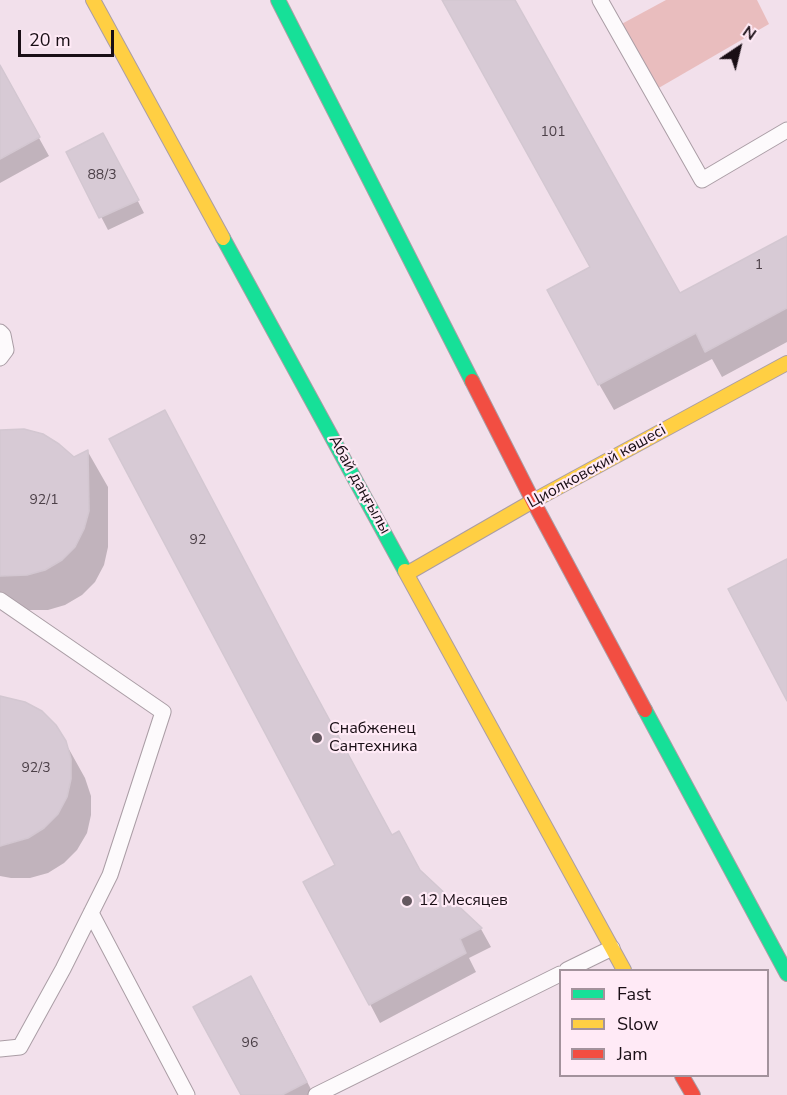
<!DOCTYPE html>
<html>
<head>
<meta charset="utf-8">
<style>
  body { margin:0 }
  #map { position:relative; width:787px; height:1095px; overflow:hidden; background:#f2e0eb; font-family:"Nunito Sans",sans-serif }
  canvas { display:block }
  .legend { position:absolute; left:559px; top:969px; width:210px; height:108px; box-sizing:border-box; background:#ffeaf6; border:2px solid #a3929c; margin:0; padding:8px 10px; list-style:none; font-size:18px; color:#190e15 }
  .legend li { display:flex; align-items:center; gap:12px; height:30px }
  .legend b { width:30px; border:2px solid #a3929c }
  .north { position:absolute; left:709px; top:18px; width:60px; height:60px; -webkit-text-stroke:4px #ffeaf6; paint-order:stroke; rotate:35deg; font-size:16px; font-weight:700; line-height:24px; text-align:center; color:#190e15 }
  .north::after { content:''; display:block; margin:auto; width:21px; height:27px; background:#190e15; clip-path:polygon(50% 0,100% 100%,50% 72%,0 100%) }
  .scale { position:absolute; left:18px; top:30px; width:96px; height:27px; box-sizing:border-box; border:3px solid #190e15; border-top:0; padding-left:8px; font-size:18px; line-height:21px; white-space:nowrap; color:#190e15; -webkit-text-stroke:4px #ffeaf6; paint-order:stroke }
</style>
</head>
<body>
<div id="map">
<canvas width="787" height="1095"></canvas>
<ul class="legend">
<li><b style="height:8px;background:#16e098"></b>Fast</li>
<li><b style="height:8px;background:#ffcf43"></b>Slow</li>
<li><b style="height:8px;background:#f24e42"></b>Jam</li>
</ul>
<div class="north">N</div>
<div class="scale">20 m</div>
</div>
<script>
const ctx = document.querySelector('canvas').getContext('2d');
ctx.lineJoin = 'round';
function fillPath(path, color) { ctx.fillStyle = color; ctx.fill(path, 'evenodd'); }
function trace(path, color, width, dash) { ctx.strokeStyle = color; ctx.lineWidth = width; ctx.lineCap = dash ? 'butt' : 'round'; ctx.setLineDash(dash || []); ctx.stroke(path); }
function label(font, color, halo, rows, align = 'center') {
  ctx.font = font + ' "Nunito Sans",sans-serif'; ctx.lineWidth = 4.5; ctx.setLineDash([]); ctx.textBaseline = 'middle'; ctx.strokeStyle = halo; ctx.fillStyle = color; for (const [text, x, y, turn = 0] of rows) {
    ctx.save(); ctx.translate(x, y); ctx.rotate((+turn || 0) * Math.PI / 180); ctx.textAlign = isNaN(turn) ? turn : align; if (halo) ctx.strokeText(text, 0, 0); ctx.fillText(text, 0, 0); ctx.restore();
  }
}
const green = new Path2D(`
  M666,0H757L769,24L650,93L616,27Z`);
const shadow = new Path2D(`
  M444,0H514L680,295L787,238V342L722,377L712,359L614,410L599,384L592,267Z
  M0,68L49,156L0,183Z
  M110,147L144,213L108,230L68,153Z
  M0,432L74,459L88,452L108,487V547L104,565L95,582L82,595L65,605L48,610H29L10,606L0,600Z
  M307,681L392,836L421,872L481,929L491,947L469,958L476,972L380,1023L370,1004L337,866Z
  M0,699L65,742L85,778L91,796V815L87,833L77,850L64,863L48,873L30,878H11L0,876Z
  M251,978L270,1011L314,1095H243Z`);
const building = new Path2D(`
  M442,0H515L680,293L787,236V308L705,352L696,333L598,385L547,290L590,267Z
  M0,65L40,137L0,159Z
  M103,133L139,200L99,218L66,152Z
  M165,410L297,660L392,835L399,831L420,870L482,928L460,939L466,953L369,1005L303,882L335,865L109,439Z
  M24,429L43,434L59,444L74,457L88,450L89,511L84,529L75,547L62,560L45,570L27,575L0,576V430Z
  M787,559V701L728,589Z
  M0,696L25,702L42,711L56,725L66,741L71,759V779L67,797L58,814L44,828L28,838L0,846Z
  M251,976L307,1082L282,1095H241L193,1007Z`);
const lane = new Path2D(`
  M600,0L702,180L787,130
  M0,332L3,335L6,350L0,358
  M0,600L163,712L110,875L63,969L20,1047L0,1049
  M91,913L187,1095
  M567,970L612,948
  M316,1095L560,974`);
const fast = new Path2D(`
  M278,0L472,381
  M223,238L405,571
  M645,710L787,974`);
const slow = new Path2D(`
  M93,0L223,238
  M405,571L624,970
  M408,573L533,501L787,363`);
const jam = new Path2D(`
  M472,381L533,501L645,710
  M682,1076L693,1095`);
const markers = [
  [317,738,6,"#655860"],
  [407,901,6,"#655860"]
];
const numberNames = [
  ["101",553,133],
  ["88/3",102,176],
  ["1",759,266],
  ["92/1",44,501],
  ["92",198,541],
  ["92/3",36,769],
  ["96",250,1044]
];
const streetNames = [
  ["Циолковский көшесі",597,467,-29],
  ["Абай даңғылы",359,485,61]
];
const poiNames = [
  ["Снабженец",329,729],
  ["Сантехника",329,747],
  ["12 Месяцев",419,901]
];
fillPath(green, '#e9bdbe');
fillPath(shadow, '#0003');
fillPath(building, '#d7cad5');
trace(building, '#d3c7d1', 1.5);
trace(lane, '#aa9da5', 17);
trace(fast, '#aa9da5', 16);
trace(slow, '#aa9da5', 16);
trace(jam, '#aa9da5', 16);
trace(lane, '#fdfafc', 15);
trace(fast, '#16e098', 14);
trace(slow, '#ffcf43', 14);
trace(jam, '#f24e42', 14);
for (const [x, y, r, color] of markers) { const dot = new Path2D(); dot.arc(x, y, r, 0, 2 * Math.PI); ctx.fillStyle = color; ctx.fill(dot); trace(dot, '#ffeaf6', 2); }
label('14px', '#4c4048', null, numberNames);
label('16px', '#190e15', '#ffeaf6', streetNames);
label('16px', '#190e15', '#ffeaf6', poiNames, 'left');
</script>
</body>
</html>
